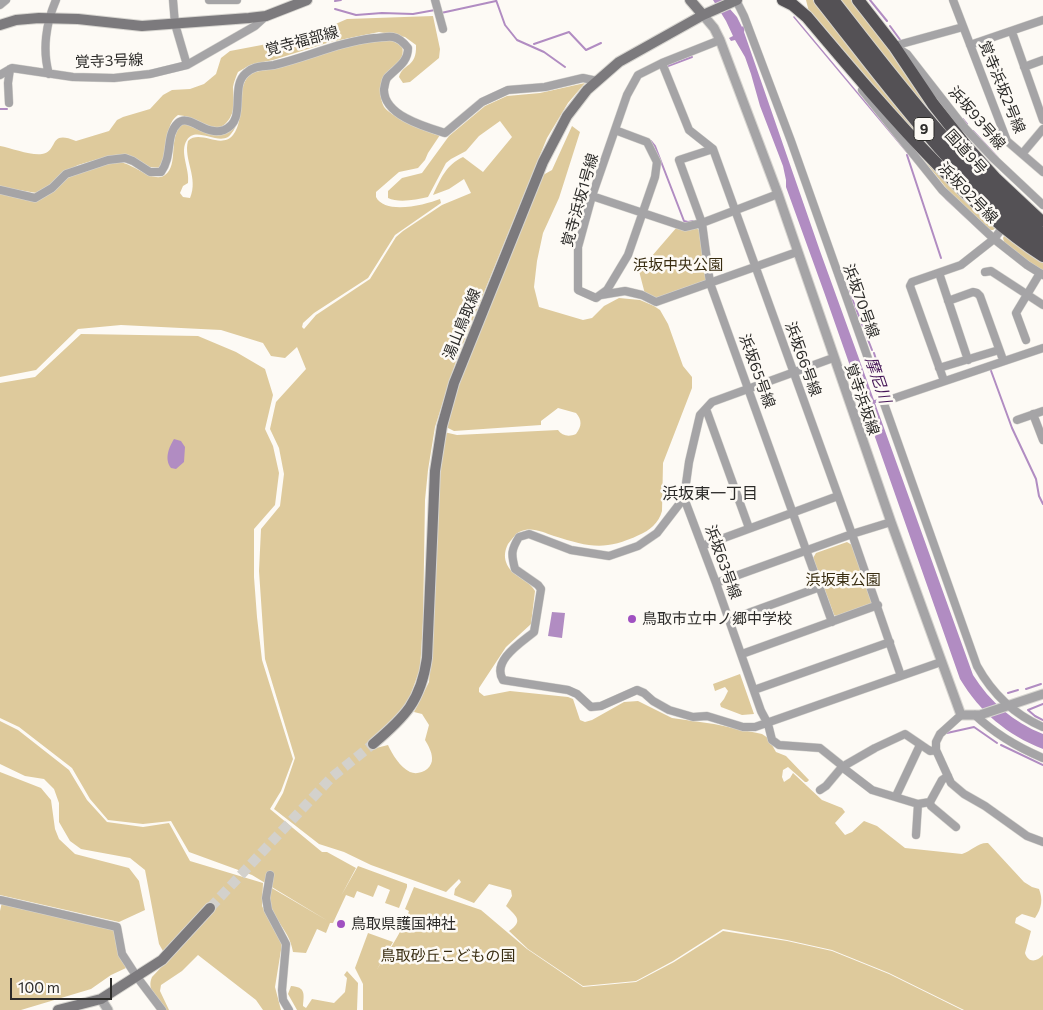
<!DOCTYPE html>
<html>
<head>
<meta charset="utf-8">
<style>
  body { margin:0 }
  #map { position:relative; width:1043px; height:1010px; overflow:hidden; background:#fdfaf5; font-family:Commissioner,sans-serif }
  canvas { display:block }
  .scale { position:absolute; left:10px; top:978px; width:102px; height:22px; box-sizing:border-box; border:2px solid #2c2b29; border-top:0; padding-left:6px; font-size:15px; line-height:18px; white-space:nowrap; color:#2c2b29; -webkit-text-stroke:4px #fdfaf5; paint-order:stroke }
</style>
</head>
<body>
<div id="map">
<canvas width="1043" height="1010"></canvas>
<div class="scale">100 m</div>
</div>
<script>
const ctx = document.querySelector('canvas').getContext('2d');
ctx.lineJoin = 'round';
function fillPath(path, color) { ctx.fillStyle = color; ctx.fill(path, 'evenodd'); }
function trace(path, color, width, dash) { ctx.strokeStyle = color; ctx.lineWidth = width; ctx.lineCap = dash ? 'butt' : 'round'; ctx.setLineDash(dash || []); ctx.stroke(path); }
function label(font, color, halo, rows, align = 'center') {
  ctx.font = font + ' Commissioner,"Noto Sans JP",sans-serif'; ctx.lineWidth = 5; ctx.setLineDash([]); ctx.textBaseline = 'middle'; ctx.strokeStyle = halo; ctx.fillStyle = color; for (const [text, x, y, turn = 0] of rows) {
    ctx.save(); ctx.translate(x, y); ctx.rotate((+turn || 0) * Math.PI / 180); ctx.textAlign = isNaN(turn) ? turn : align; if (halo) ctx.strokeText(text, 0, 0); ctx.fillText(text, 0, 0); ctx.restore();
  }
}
const green = new Path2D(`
  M806,0H813L953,171H948L809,12Z
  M839,0H852L1012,201L927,109Z
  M433,16L440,49L439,58L410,82L403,83L399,77C403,63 417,68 416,45L405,37L379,32L330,42L273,60L250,65L238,72C236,77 234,81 233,87C233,92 234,97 234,103C234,115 225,131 211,128C199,125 193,116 178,115C166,124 170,135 167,148C166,155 163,161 161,168L149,167L129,155L102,158L78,165L67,171L50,185L37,193L0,187V146C11,148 32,156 42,154C59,151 48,129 76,141L109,131L117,120L123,117L150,109L163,95L172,90L190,89L204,84L216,74L221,58L230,51L267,44H297L308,36L347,19Z
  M379,41H393L402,46C408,69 376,69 381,97C382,103 383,107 388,111C400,121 419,127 434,134L440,135L428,153L425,160L418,168L399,172L376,192V197C385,215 425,205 440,199L441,203L395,235L368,278L314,313L303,323L302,327L304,329L316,315L370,279L396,237L403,231L442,205L471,193L464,179L449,189L433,195C441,178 446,165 463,157L483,172L512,137L500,121L479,136L466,151L451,159L446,163L428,197C416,200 398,203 388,198V191L402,178L422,173L449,136L485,106L507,96L540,93L585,83L568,103L547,138L456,361L435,427L428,470L425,500L423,623L420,669L409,699L376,748L388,745C392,754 400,767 410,772C419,776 433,769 432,758C432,752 428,745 425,740L429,725L422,714L414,712L429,682L435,594L436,502L444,432L457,435L558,430C562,436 569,437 576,434C582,426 582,420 576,413L558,408L541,421V425L454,431L446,427L459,381L543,175L552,170L572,126L580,132L559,198L543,233L537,261L534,287L539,307L583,320L592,318L604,306L619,298L640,300L654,306L660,310L668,324L683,366L692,377V388L663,463L662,511C659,523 649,531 639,535C605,551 589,547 554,536C545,533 535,528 525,530C517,531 513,538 508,544C505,550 504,556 506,562C511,577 528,578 535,591L531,624L506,647L479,688V692L484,696L510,691L568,697L573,699L580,720L585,722L592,720L624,702L638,701L672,718L714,724L762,734L768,738L776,752L786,756L809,780L807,782H805L788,767L783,770L782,777L784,782L790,778L793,773L822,800L842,808L845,812L835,823L845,835L852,832L864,821L877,826L905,848L962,854C971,851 979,842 988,843L1024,882L1032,887L1039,889C1043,899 1042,908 1035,918L1022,914L1016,918L1015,923L1031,931L1025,953C1028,963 1037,962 1043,955V1010H964L889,973L832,950L787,940L723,929L673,961L636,981L583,986L528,949L509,931C524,921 516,916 506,906L512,896L511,890L489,884L474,903L454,895L455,889L461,882L459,879L446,892L371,865L344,852L319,844L274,809L283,793L295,758L265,659L259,571L261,529L280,506L284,474L279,448L270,429L276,402L306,369L297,347L285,358L271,356L263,343L221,330L121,325L78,329L36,370L0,377V193L27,199C52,185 76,172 104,165C109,164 114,162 119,162C133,163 154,184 165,175C179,165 168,138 181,125C201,120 214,151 237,124C235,128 232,134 228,137C216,144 195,126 187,140C179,152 190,169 188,183L183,186L180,193L183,197L190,198C199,178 183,159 188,141C200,129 221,150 233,135C247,118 233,87 252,73L344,47L362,42Z
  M899,129L1043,260V272L1005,245L1003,238L1005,234L997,227L993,230H989L947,189Z
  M677,227L689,230L696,228L699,230L708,279L705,283L655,299L645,294L639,271Z
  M81,334L198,336L236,352L265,369L273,395L265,429L273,446L279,473L275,505L254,529V577L257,617L262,660L293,759L281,791L270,809L322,852H327L356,868L341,896L358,866L407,884V887L399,908L385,903L390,890L378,885L373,897L357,891L354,898L346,895L333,923H330L326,933L317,929L306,953L293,952C289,925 266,919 270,887L328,921L252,875L189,852L171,821L143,824L108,820L90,799L72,768L19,727L0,718V383L35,377Z
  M847,542L852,545L872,601L870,606L838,617L834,615L813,558L816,553Z
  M740,674L754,714L742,715L721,707L720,704L724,699L728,691L725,687L715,691L713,684Z
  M0,721L18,730L69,770L87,800L107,822L143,827L169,823L190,861L263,883L262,906L282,944L275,987L281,1010H263L256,1000L198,955L182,971L161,985L160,991L169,1010H166C158,1000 146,990 152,977L215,910L207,903L163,951L159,944L145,870L130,858L81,849L70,841L59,822V803L54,789L44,779L25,776L0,764Z
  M0,772L41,788L51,800L55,829L59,839L75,854L129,868L139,881L145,910L119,922L0,895Z
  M414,887L481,910L527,949L583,987L636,982L674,962L723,931L787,941L832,951L889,974L962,1010H363V984L355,968L368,933L393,942L376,971C388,952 402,932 409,911L405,909Z
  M2,902L115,929L126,968L111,975L91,989L21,1010H0V911Z
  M347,971L358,983L357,1010H297L288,994L291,986C306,987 304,994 303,1006L306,1008L312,999L334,1003L345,992L347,978L344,975Z`);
const water = new Path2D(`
  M713,0H722L737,17L742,27L744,25L745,28L744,32L820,251L874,400L879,399V402L875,403L973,675C990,702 1013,722 1043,734V749C1007,735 980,712 960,679L824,292L786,187V180L783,166L760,106L751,74L745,57L735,40L731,41L729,38L733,36L726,21Z
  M794,16L947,199L987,238L946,200L793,17Z
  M174,439L181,441L185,447L184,462L176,469L171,468C164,459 169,447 174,439Z
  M552,612L565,613L562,638L548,636Z`);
const stream = new Path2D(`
  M496,0L505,25L517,40L544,52L565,67
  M870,0L887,21
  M335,1L341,0
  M335,9L356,15L382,13L413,14L435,10
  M441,13L496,1
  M890,26L901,41
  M534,44L569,32L586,50L601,43
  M668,66L692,57
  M0,109H7
  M963,119L967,124
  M973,131L998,158
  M651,141L655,146L684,221L688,222L693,221
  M907,155L941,258
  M849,283L851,296L872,350
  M874,353L888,397
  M990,368L1012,428L1036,479L1039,496L1043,504
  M1026,689L1041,684
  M1008,693L1018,690
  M1043,704L1028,710L1035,716L1043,720
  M947,733L974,727L997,743
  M1001,745L1043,765`);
const secondaryTunnel = new Path2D(`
  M210,908L332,777L373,744`);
const minor = new Path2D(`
  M173,0L175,24L187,65
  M209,0H237
  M435,0L443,29
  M736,0L744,16L791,141L977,666C992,693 1015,715 1043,727
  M953,0L1007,141L1043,172
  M0,5L6,0
  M1012,32L1043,120
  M970,45L1043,20
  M894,46L963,27
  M902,51L907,54L964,127L993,158L1043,205
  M662,63L689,130L713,149L852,534L901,676
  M1024,67L1043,60
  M49,74C42,50 46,23 56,0
  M0,75L12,68L73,77L114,78L150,74L187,65L255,26L266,16
  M862,90L942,190L994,239L1027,265L1043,275
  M9,103L8,83L10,69
  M615,130L647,142L657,162L655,177L628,255L607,290L596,298L578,290V247L592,196L627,95L638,75L662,63L720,40
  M713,149L679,160L702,223L710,283L832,622
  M1022,154L1043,129
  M0,190L35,198L52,188L66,174L108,160L125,158L133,161L150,172H161C173,156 165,135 178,123C189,113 206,137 224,130C248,120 229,87 246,73C254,65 264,67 274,65C308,57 339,42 374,38C380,38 387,36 393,37C399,38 404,43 408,48C408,63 396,68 387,78C385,81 385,85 384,89C383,115 425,127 445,133L482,102L508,90L545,87L583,78L597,81
  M592,196L685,227L702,223L778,194
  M985,272L991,271L1043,305
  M939,273L968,360
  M601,295L625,291L642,295L656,302L797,252
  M948,301L973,292L977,293L980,296L1002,357
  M1026,340L1016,313L1040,273
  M939,368L999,350
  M943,378L910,286L912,282L961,265L994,239L1000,231
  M883,402L1043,348
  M706,409L749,528
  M1033,414L1043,440
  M1017,420L1043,411
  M684,498L657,533L638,546L609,556L571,550L529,534L519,537C511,550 511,554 515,569L538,585L541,589L534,632C522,642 491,661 503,680L568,690L577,694L591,707L601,706L637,690L644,693L653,701L669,710L693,717L707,716L743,727H755L941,662
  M702,546L838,496
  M716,583L852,534L891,522
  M729,620L820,587
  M742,654L878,605
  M754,690L890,642
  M961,715L940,734L936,742V750L951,783L964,794L985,806L1027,836L1043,842
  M975,715C995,734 1017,747 1043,758
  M936,750L930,751L905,734L875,748L842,767L872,790L918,804L930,802L942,780L948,776
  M820,790L826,786L842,767L840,764L820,748L779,745L772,740L768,724L761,711L716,583L684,498L689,462L700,415L712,402L833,358
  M896,796L920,745
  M930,802L931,806L956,827
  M916,835L918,804
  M270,875L266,898L268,910L286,944L282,990L283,1000L289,1010
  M0,900L117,927L122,954L137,977L162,1010`);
const tertiary = new Path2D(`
  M703,15L714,28L720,40L778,194L891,522L961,715H980L1043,694
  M101,999L108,1010`);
const secondary = new Path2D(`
  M690,0L703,15
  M0,25L16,20L39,18L78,19L142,26L249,18L266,16L307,0
  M373,744C405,717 421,701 427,658L435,471L442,426L454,383L543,162L567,116L587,90L619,62L703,15L737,0
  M58,1010L101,999L162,960L210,908`);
const trunk = new Path2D(`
  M783,0L793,5L807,17C850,68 893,119 939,166C971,199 1004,231 1043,256
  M820,0C888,86 954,179 1043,245
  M833,0C897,82 961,168 1043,233
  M858,0L894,46L933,104L967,147L996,179L1041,221`);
const markers = [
  [632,619,5,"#a050c1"],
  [341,924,5,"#a050c1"]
];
const shields = [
  [924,129,20]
];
const shieldNames = [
  ["9",924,129]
];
const streetNames = [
  ["覚寺福部線",302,41,-15],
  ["覚寺3号線",109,61,-2],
  ["覚寺浜坂2号線",1002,87,68],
  ["浜坂93号線",977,118,49],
  ["国道9号",966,152,48],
  ["浜坂92号線",968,193,46],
  ["覚寺浜坂1号線",580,200,-74],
  ["浜坂70号線",861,301,70],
  ["湯山鳥取線",462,324,-68],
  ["浜坂66号線",803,359,70],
  ["浜坂65号線",757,371,70],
  ["覚寺浜坂線",862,399,71],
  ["浜坂63号線",723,562,70]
];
const parkNames = [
  ["浜坂中央公園",678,265],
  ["浜坂東公園",843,580],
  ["鳥取砂丘こどもの国",448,956]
];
const poiNames = [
  ["鳥取市立中ノ郷中学校",642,619],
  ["鳥取県護国神社",351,924]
];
const waterNames = [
  ["摩尼川",878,380,71]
];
const neighbourhoodNames = [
  ["浜坂東一丁目",710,494]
];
fillPath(green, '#deca9c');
fillPath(water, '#b18cc2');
trace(stream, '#b18cc2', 2);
trace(secondaryTunnel, '#d3d1cc', 10, [10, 5]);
trace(minor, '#d7d5d0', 9);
trace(tertiary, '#d7d5d0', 11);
trace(secondary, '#d7d5d0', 12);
trace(trunk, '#d7d5d0', 14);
trace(minor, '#a5a4a6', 8);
trace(tertiary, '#a5a4a6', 9);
trace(secondary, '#7c7a7d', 10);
trace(trunk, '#545155', 12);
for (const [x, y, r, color] of markers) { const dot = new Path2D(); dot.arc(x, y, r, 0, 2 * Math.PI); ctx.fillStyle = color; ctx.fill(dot); trace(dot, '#fdfaf5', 2); }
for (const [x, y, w] of shields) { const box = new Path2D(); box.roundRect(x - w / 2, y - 11.5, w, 23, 4); ctx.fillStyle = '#fdfaf5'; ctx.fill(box); trace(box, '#2c2b29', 1); }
label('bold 14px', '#2c2b29', null, shieldNames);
label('15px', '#2c2b29', '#fdfaf5', streetNames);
label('15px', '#392d11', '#fdfaf5', parkNames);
label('15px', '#2c2b29', '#fdfaf5', poiNames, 'left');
label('italic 16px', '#471859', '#fdfaf5', waterNames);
label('16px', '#2c2b29', '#fdfaf5', neighbourhoodNames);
</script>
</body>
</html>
